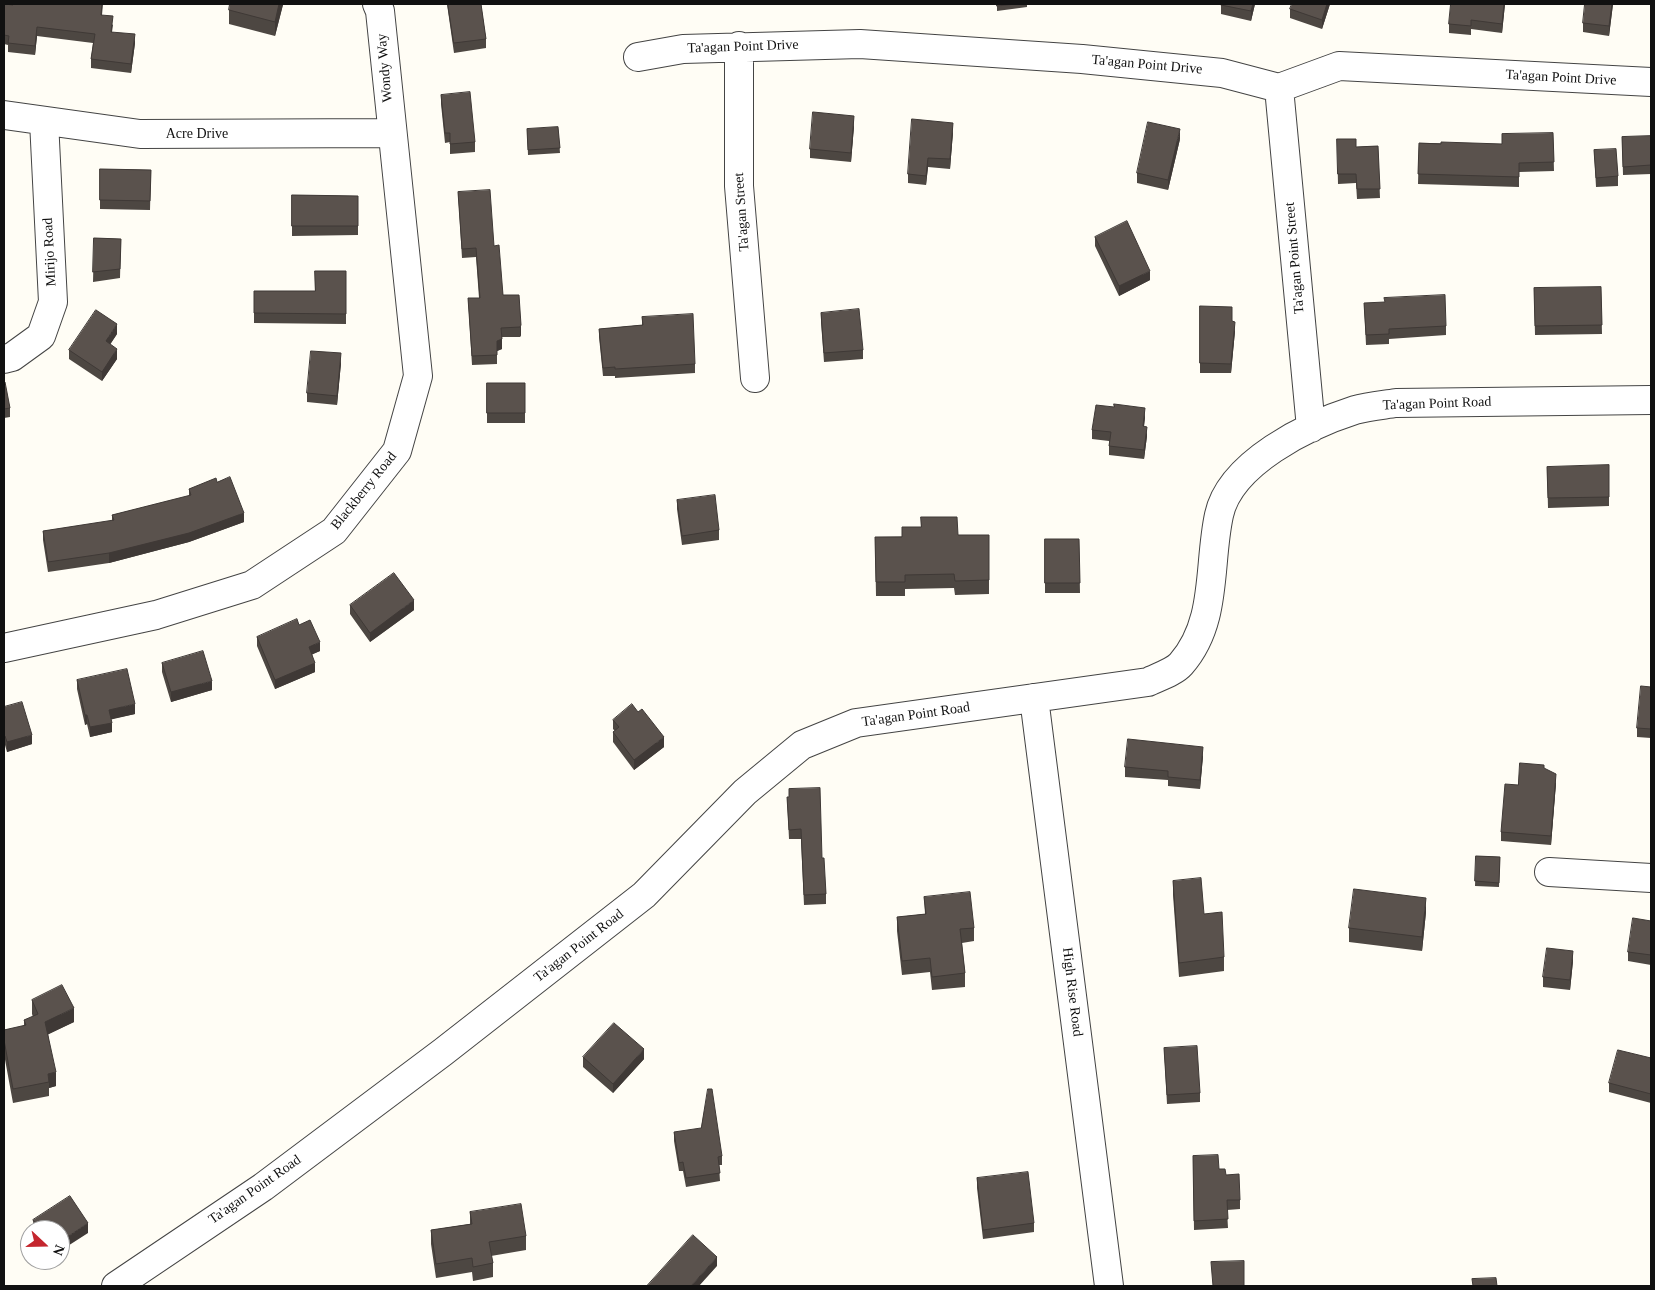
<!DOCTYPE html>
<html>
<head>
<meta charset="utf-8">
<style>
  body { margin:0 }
  #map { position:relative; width:1655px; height:1290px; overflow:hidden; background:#fffdf5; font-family:Georgia,serif }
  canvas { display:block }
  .frame { position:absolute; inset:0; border:5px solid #111; pointer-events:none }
  .north { position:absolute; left:20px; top:1220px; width:50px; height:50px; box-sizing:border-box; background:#fff; border:1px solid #a0a0a0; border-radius:50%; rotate:111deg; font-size:14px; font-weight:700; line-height:20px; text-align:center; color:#111 }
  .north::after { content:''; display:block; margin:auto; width:18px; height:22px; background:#c4262e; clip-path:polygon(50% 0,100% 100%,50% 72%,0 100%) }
</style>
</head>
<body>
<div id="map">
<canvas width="1655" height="1290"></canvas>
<div class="frame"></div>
<div class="north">N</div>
</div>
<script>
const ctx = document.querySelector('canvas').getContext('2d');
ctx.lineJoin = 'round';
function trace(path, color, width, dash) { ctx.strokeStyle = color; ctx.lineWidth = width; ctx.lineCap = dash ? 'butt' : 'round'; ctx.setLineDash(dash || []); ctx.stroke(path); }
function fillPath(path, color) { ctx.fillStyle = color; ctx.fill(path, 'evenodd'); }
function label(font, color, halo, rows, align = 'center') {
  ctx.font = font + ' Georgia,serif'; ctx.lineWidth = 5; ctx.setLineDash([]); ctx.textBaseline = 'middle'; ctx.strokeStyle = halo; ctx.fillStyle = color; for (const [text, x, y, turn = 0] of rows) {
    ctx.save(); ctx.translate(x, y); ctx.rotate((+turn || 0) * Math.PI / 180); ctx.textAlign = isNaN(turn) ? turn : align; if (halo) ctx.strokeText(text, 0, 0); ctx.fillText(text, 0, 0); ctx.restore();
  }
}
const minor = new Path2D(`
  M739,46V186L755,378
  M638,57L683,49L860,44L1082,59L1222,73L1279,88L1339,66L1651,82
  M1279,88L1311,428
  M4,115L140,134L392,133
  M4,359L12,357L41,336L53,302L44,121
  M4,648L156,615L252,585L334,531L397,451L418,376L380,11L377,4
  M1034,698L1109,1286
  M1549,872L1651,878
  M116,1286L263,1187L443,1052L644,895L745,792L802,745L856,723L1148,682C1158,677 1174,672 1181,664C1218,622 1208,565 1219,515C1230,463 1308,425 1355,410C1368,406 1383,405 1396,403L1651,400`);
const wall = new Path2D(`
  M4,4L13,5L103,4L102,15L113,25L112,32L135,43L131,73L91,68V59L93,43L37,36L35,55L8,52V45L4,44Z
  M283,4L275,36L229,24V10Z
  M447,4H481L486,39V48L454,53Z
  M997,4H1027V7L997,11Z
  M1221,4H1255L1251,21L1221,14Z
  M1330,4L1322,29L1290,18V9Z
  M1451,4H1505L1502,33L1471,29V35L1449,33V24Z
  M1613,4L1609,36L1583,32V23Z
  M441,95L475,142V152L450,154V142L445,143L441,104Z
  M854,126L851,162L810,158V149Z
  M558,127L560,153L528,155L527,129Z
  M953,132L950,169L928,167L926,185L908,183V174Z
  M1553,133L1554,171L1519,172V187L1418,184L1419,143L1502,144Z
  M1651,136V174L1623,175L1622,137Z
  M1180,139L1168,190L1137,183V173Z
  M1337,139L1356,147L1378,146L1380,198L1357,199L1356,183L1338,184Z
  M1594,150L1618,176V186L1596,187Z
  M100,169L151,170L150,210L100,209Z
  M458,192L494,246L503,295H519L521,335L520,337H502V349L497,351V364L472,365L468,298H479L476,257L462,258Z
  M292,195L358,196V235L292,236Z
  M1095,237L1150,280L1119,296L1095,246Z
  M94,238L121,239L120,278L93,282Z
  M346,271V324L254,323V291H315Z
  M1601,287L1602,334L1535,335L1534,288Z
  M1364,303L1446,326V335L1389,339V344L1366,345Z
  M1200,306L1235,331L1231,373H1200Z
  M821,313L863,350V359L824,362L821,322Z
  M642,317L695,364V373L615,378V376H603L599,337V329L642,325Z
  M117,334L110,344L117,359L102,381L69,359V350Z
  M341,363L337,405L307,402V393Z
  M4,382L10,408V417L4,418Z
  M487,383H525V423H487Z
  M1145,417L1144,426L1147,436L1144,459L1109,455V441L1092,439V430Z
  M1609,465V506L1548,508L1547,467Z
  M217,482L244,522L189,542L109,563L48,572L43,540V531L112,521V515L189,496V489Z
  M677,500L719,530V540L682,545L677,509Z
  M989,535V594L955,595L954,588L905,589V596H876L875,537Z
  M1045,539H1079L1080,593H1045Z
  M350,605L414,610L370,642L350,614Z
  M299,625L320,651L312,654L315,672L275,689L257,646V637Z
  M162,663L212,690L171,702L162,672Z
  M77,680L135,714L111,719L112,732L90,737L87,724L85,725L77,689Z
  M1651,687V738L1637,737V728Z
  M4,707L32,744L7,752L5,745Z
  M613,720L664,747L634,770L613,742V732L615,731L613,729Z
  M1203,756L1200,789L1168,786V780L1125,777V767Z
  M1556,783L1551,845L1501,841V832L1518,785Z
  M787,797L822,858L826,894V904L804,905L801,839H789Z
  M1476,856L1500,857L1499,887L1475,886Z
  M1173,881L1224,957V971L1179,977L1173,895Z
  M924,897L974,928V941L962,943L965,973V987L932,990L930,972L902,975L897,931V917L925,914Z
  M1426,912L1422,951L1349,942V928Z
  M1651,921V965L1628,961V952Z
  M1573,961L1570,990L1543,987V977Z
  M32,1000L74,1022L48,1034L56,1086L49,1088V1096L13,1103L4,1054V1030L24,1026V1020L33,1017L32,1014Z
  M1164,1048L1200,1093V1102L1167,1104Z
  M583,1057L644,1059L613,1093L583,1067Z
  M1651,1058V1103L1609,1092V1083Z
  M674,1132L722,1156V1165H719L720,1181L686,1187L683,1171H679L674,1141Z
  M1193,1156L1219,1169L1240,1200V1209L1227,1210L1228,1228L1194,1230Z
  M977,1178L1034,1223V1232L983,1239L977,1188Z
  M470,1212L526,1236V1250L491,1256L493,1263V1277L473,1281L472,1272L436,1278L431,1244V1230L470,1224Z
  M33,1220L88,1233L60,1230H34Z`);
const shadedWall = new Path2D(`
  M279,4H283V5L275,36V22Z
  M1253,4H1255L1251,21V11Z
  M1327,4H1330L1322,29V20Z
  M1504,4H1505L1502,33V24Z
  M1612,4H1613L1609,36V26Z
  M37,27V36L35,55V46Z
  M135,34V43L131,73V64Z
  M854,116V126L851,162V153Z
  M953,123V132L950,169V159Z
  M1180,129V139L1168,190V180Z
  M928,158V167L926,185V176Z
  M1150,271V280L1119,296V286Z
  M1235,322V331L1231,373V364Z
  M117,324V334L106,351V341Z
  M521,325V335L520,337V327Z
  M502,339V349L497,351V341Z
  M117,349V359L102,381V372Z
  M341,353V363L337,405V396Z
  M1145,408V417L1143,435V426Z
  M1147,427V436L1144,459V450Z
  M244,513V522L189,542L109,563V553Z
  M414,600V610L370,642V633Z
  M320,642V651L309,656V647Z
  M315,663V672L275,689V680Z
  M212,681V690L171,702V692Z
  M135,704V714L109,720V710Z
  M85,715H87V724L85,725Z
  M112,723V732L90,737V727Z
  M32,735V744L7,752V742Z
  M4,736H5V745L4,746Z
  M664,737V747L634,770V760Z
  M1203,747V756L1200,789V780Z
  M1556,774V783L1551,845V836Z
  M1426,898V912L1422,951V937Z
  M1573,951V961L1570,990V980Z
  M74,1008V1022L45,1036V1022Z
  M644,1049V1059L613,1093V1084Z
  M56,1072V1086L49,1088V1082L48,1074Z
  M88,1223V1233L60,1251V1242Z
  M717,1257V1266L699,1286H691Z`);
const building = new Path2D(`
  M4,4L13,5V4H102L101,15L113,16L111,32L135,34L131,64L91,59L95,34L37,27L35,46L8,43L9,36L4,35Z
  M230,4H279L275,22L229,10Z
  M448,4H481L486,39L454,43Z
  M997,4H1016L997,6Z
  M1221,4H1253L1251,11L1221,5Z
  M1292,4H1327L1322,20L1290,9Z
  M1451,4H1504L1502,24L1471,20V26L1449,24Z
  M1585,4H1612L1609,26L1583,23Z
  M470,92L475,142L450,144V133H445L441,95Z
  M813,112L854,116L851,153L810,149Z
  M912,119L953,123L950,159L928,158L926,176L908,174Z
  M1148,122L1180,129L1168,180L1137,173Z
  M558,127L560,148L528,150L527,129Z
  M1553,133L1554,162L1519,163V177L1418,174L1419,143L1441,144V142L1502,144V134Z
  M1651,136V165L1623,167L1622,137Z
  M1337,139H1356V147L1378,146L1380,189H1357L1356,174H1338Z
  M1616,149L1618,176L1596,178L1594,150Z
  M100,169L151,170L150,201L100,200Z
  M490,190L494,246L499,245L503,295H519L521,325L520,327L501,328L502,339L497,341V355L472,356L468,298H480L476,248L462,249L458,192Z
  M292,195L358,196V226H292Z
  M1127,221L1150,271L1119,286L1095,237Z
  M94,238L121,239L120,269L93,272Z
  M315,271H346V314L254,313V291H315Z
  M1601,287L1602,325L1535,326L1534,288Z
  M1445,295L1446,326L1389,329V334L1366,335L1364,303L1385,302L1384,298Z
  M1200,306L1232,307V321L1235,322L1231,364L1200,363Z
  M859,309L863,350L824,353L821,313Z
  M96,310L117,324L106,341L117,349L102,372L69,350Z
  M693,314L695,364L615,369V367L603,368L599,329L643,325L642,317Z
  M311,351L341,353L337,396L307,393Z
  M4,382H5L10,408L4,409Z
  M487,383H525V413H487Z
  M1114,404L1145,408L1143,426L1147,427L1144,450L1109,446L1111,432L1092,430L1096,405L1114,407Z
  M1609,465V497L1548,498L1547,467Z
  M230,477L244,513L189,533L109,553L48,562L43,531L114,520L112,515L191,495L189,489L216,478L217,482Z
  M715,495L719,530L682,536L677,500Z
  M921,517H957L958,535H989V580L955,581L954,574L905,575V582H876L875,537H902V527H921Z
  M1045,539H1079L1080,583H1045Z
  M394,573L414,600L370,633L350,605Z
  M297,619L299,625L310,620L320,642L309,647L315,663L275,680L257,637Z
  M203,651L212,681L171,692L162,663Z
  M127,669L135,704L109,710L112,723L90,727L87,715H85L77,680Z
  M1641,686L1651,687V729L1637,728Z
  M22,702L32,735L7,742L5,736H4V707Z
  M632,704L638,712L642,709L664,737L634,760L613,732L619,727L613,720Z
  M1128,739L1203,747L1200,780L1168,777V771L1125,767Z
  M1520,763L1544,765V768L1556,774L1551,836L1501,832L1505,784L1518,785Z
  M820,788L822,858H824L826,894L804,895L801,829L789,830L787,797H789V789Z
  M1476,856L1500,857L1499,883L1475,881Z
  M1201,878L1204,914L1222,912L1224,957L1179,963L1173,881Z
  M1354,889L1426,898L1422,937L1349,928Z
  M970,892L974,928L960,929L965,973L932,977L930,958L902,961L897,917L926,914L924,897Z
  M1633,918L1651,921V955L1628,952Z
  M1547,948L1573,951L1570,980L1543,977Z
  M62,985L74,1008L45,1022L56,1072L48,1074L49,1082L13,1089L4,1040V1030L26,1025L24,1020L38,1014L32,1000Z
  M614,1023L644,1049L613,1084L583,1057Z
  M1197,1046L1200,1093L1167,1095L1164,1048Z
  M1618,1050L1651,1058V1094L1609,1083Z
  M708,1089H712L722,1156L718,1157L720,1173L686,1178L683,1162L679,1163L674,1132L701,1128Z
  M1218,1155L1219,1169H1225L1226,1175L1239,1174L1240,1200H1227L1228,1219L1194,1221L1193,1156Z
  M1028,1172L1034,1223L983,1230L977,1178Z
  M70,1196L88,1223L60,1242V1230H40L33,1220Z
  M521,1204L526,1236L489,1242L493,1263L473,1267L472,1258L436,1264L431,1230L472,1224L470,1212Z
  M693,1235L717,1257L691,1286H650L648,1285Z
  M1244,1261V1286H1213L1211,1262Z
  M1496,1278L1497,1286H1473L1472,1279Z`);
const streetNames = [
  ["Ta'agan Point Drive",743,47,-2],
  ["Ta'agan Point Drive",1147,65,5],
  ["Wondy Way",385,68,-95],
  ["Ta'agan Point Drive",1561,78,3],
  ["Acre Drive",197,134],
  ["Ta'agan Street",742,212,-94],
  ["Mirijo Road",50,252,-93],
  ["Ta'agan Point Street",1295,258,-95],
  ["Ta'agan Point Road",1437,404,-2],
  ["Blackberry Road",364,491,-51],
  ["Ta'agan Point Road",916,715,-8],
  ["Ta'agan Point Road",579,946,-38],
  ["High Rise Road",1072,992,83],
  ["Ta'agan Point Road",255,1190,-35]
];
trace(minor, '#444', 30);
trace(minor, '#fff', 28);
fillPath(wall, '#4d4742');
fillPath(shadedWall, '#3f3936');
fillPath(building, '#5a524d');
trace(building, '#3f3936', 1);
label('14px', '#111', '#fff', streetNames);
</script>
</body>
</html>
